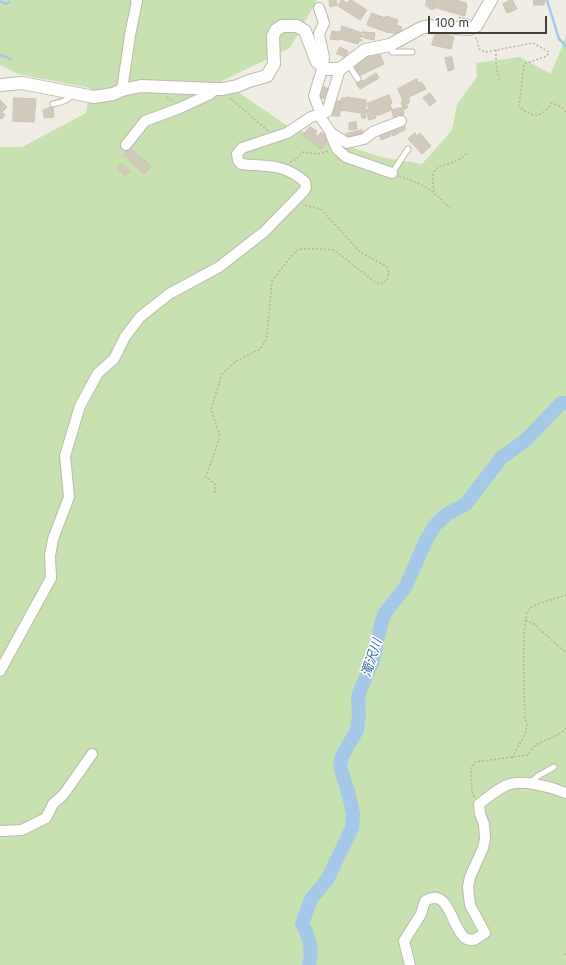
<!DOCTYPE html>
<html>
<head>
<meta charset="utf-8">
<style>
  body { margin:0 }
  #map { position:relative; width:566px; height:965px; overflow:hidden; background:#f0eee4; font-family:Inter,sans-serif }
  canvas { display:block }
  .scale { position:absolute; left:428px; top:16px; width:119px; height:18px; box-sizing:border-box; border:2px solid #423e35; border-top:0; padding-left:5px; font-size:12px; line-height:14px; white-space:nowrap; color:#423e35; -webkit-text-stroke:3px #fff; paint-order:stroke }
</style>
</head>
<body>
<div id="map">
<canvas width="566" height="965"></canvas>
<div class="scale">100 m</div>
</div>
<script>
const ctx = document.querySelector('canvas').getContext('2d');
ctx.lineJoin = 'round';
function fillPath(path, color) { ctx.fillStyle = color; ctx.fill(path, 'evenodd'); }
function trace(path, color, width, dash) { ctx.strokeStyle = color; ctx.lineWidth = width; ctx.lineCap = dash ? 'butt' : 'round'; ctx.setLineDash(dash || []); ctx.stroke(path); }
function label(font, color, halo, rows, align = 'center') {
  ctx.font = font + ' Inter,"Noto Sans JP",sans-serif'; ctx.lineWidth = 3; ctx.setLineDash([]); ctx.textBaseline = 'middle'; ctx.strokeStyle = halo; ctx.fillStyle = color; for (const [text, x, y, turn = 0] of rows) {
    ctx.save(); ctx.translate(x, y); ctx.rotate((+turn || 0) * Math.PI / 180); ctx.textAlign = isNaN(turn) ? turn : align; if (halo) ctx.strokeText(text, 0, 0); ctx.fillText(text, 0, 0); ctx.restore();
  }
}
const green = new Path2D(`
  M0,0H317L290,48L222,81L289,127L381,157L422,164L452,130L457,104L477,77L476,63L520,57L551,74L566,36V965H0V147H22L86,113L90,88L18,74L0,65Z`);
const stream = new Path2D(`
  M547,0L559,39L566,46
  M0,1L6,4L9,2
  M0,55L11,59`);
const river = new Path2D(`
  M309,965C313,950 310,937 302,924L311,899L327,880L352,828L353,814L349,795L340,767L342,756L357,730L359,714L358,702L359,693L373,661L381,624L385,613L406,586L425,542L435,525L447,514L466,504L501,458L527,439L561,403H566`);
const building = new Path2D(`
  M336,0L337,5L330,7L329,1Z
  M342,0L347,3L350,0H351L367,10L360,20L338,6Z
  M427,0H438L435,9H429V6H426Z
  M440,0H456L466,3L467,6L465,15L464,16L437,8Z
  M511,0L513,1L517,9L507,13L503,4Z
  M534,0H545V3L544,5H534Z
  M372,13L385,18L386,16L398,20L396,25L402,27L400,34L399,33L398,35L390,32L389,33L367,25Z
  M459,17L469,19L468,25L458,23Z
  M342,26L362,33L358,44L340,39L339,40L330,39L332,31L340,32Z
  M365,32L375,33L374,40L364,38Z
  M436,32L454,37L451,49L432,45Z
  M340,47L348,51L346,57L337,54Z
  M379,52L384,64L359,76L354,64Z
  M452,57L454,69L448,71L445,58Z
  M376,73L379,78L360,89L356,83L362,80L363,81Z
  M417,79L418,83L421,82L422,84H423L426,89L409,97V103L406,104L408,107L404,110L401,102L403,101L398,89Z
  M322,86L329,89L325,99L318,96Z
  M430,93L436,101L430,106L423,98Z
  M389,95L392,103L390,104L392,110L379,115H375L376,118L369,120L366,110L369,109L367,104Z
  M347,97L366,100L365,113L366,118H362L361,113L340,110L341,99L342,98H346Z
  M14,98L36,99L34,122L13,121Z
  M0,100L7,107L2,112L5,115L2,119L0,118Z
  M334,101H340V116H333Z
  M53,107L54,117L44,118L43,110Z
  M399,108H402L404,113L402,117L394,120L392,110Z
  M356,122L357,129L349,130V123Z
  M403,124L406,129L393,136L390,130Z
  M310,127L317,131L315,134L318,136L321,132L329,138L321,149L312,143L314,140L312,138L311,141L303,136Z
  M362,130L363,136L348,140L346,134Z
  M389,131L391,136L381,140L379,135Z
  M415,133L417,136L420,133L431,146L422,154L408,139Z
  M130,148L151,166L144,174L124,155Z
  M122,164L130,171L125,176L118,169Z`);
const path = new Path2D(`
  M475,38L477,39L479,49L486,52L533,43L549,52L547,56L524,64L519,106C534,119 540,118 552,103L561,107L566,112
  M361,41L364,29
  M496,50V66L500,81
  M167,97L174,102
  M230,98L268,131
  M290,162L295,160L303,152L318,154L329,151
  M399,176C425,185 431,189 450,208
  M434,192C428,155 447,173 467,153
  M215,493V484L206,477L220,436L211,409L222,374L236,361L260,349L265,342L267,335L272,281L293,254L299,249H321L334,250L375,282L381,284L387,280L389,273L386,266L360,252L321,209L303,205
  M526,620L534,624L566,653
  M512,758L526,732L527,723L525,719C525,700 520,621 529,609C533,605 559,597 566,595
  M474,797L472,792L471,768L475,762L528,755C530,752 532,747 536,745C545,739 558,737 566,728
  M565,955L566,953`);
const service = new Path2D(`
  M390,45L392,52H412
  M348,64L358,79
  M53,104C61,102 69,101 72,93
  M392,173L408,149
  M530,783L538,776L554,767`);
const minor = new Path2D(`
  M319,8L324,23L319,34L324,57L323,66L314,96L321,114
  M122,90L130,35L137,1L136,0
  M319,115L331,133L347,143L364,139L373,132L401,121
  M331,133V135L337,149L346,157L392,173
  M126,145L145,121L180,108L210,94L215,89
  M0,671L51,578L50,556L53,539L69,497L65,456L80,406L98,373L114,359L125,337L140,317L169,294L219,267L264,232L304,191L306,187L305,182C284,163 267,167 241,164L238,160L237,154L242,148L287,133L311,117L327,112L340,69
  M0,831L22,830L46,818L53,804L64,794L92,754
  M410,965L404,941L421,914L425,901C449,886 451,927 465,938C468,940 471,940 474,940L485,933L470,905L468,887L470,877L483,848L485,839L484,824L480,814L479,804C487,798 495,791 505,786C520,778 551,787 566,793`);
const tertiary = new Path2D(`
  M0,85L22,83L94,97L113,94L122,90L141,86L215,89H223L237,86L249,81L267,76L274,64L273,36L276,30L282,26H297L305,31L317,62L327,69H340L365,50L390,45L421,28L429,26L469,29L476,26L491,0`);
const waterNames = [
  ["濁沢川",372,658,-72]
];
fillPath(green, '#c7e1b1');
trace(stream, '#a6c8e8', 2.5);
trace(river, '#a6c8e8', 14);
fillPath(building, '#d1cabb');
trace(building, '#cbc2af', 1);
trace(service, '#beb8ab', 7);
trace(minor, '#beb8ab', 12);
trace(tertiary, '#beb8ab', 14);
trace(path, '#bbb29b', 1.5, [2, 2]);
trace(service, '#fff', 5);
trace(minor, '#fff', 10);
trace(tertiary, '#fff', 12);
label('italic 13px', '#396ea2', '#fff', waterNames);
</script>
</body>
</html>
